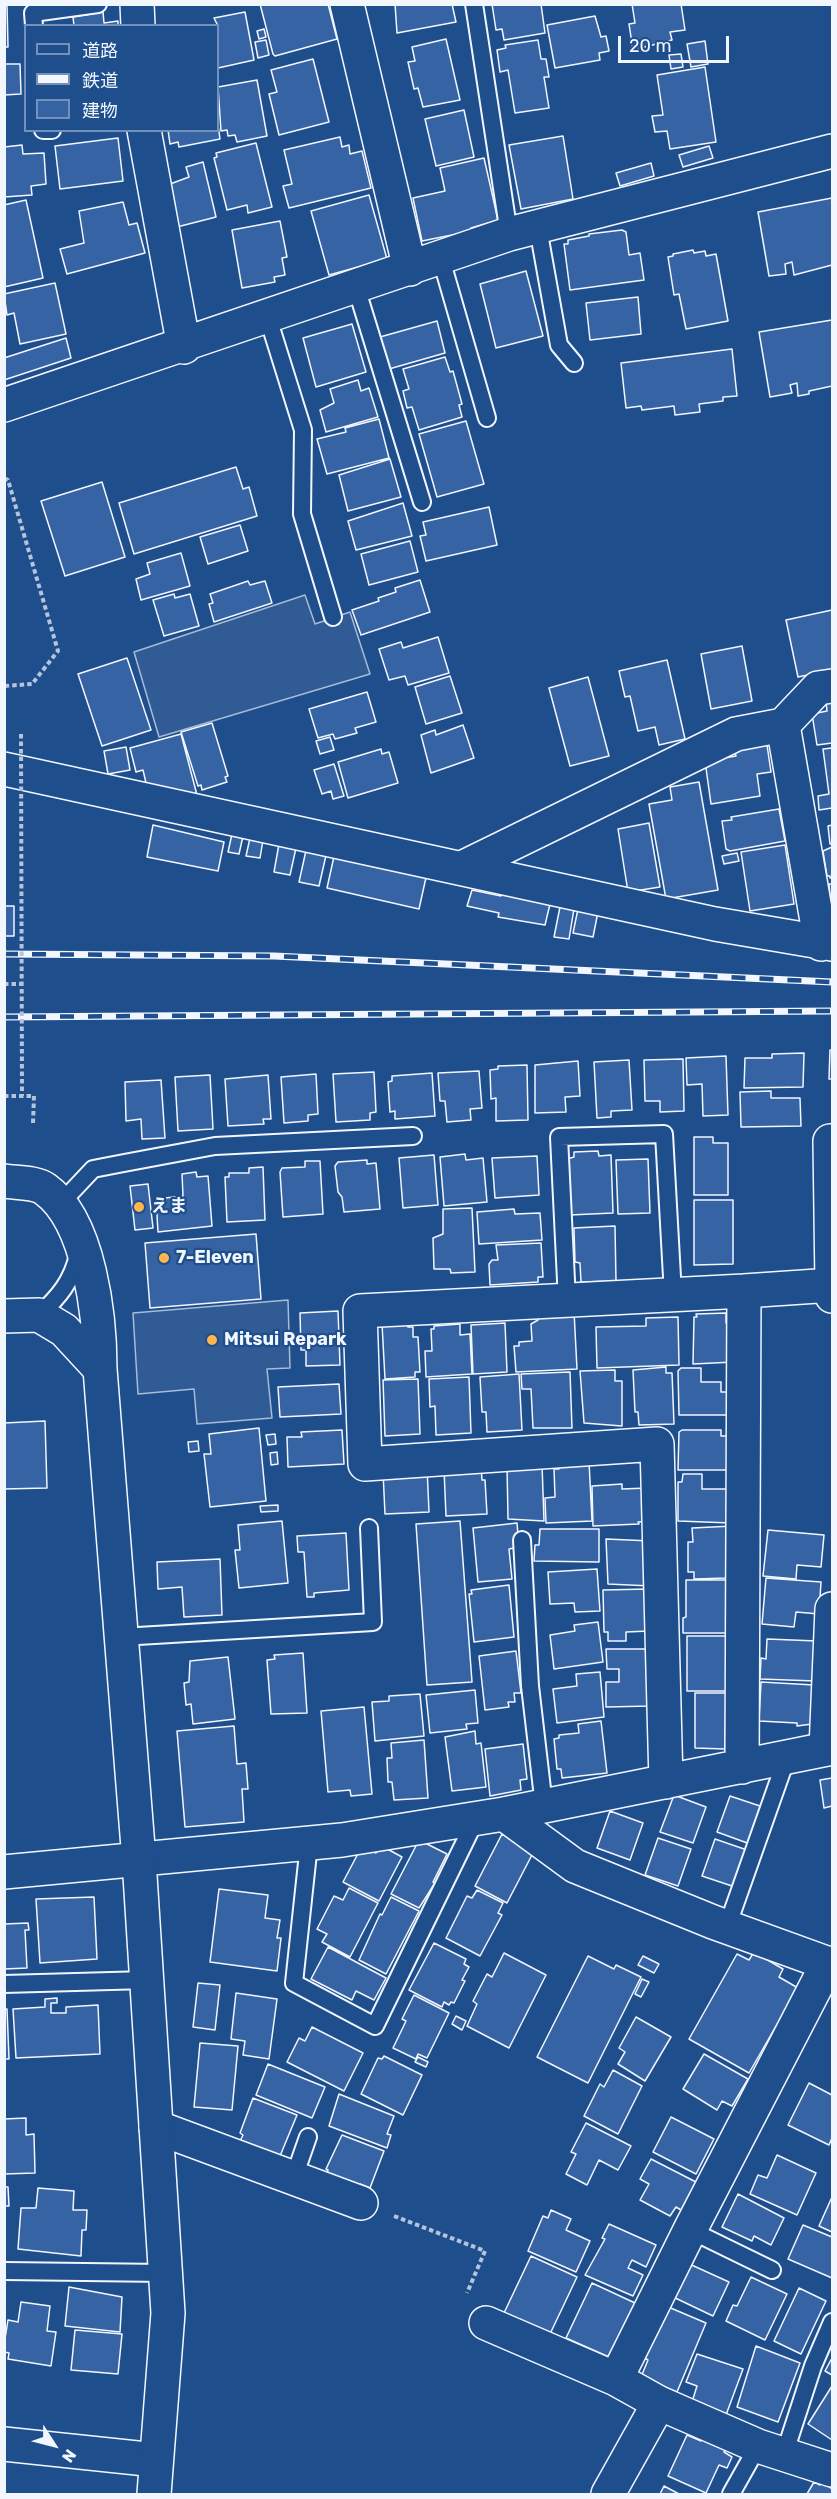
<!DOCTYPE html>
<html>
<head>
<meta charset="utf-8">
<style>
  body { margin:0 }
  #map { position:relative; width:837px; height:2499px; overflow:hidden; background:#1f4e8c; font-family:Rubik,"Noto Sans JP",sans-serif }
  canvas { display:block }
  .frame { position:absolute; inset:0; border:6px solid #f2f6ff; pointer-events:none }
  .legend { position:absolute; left:24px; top:24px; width:195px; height:108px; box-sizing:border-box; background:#1f4e8c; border:2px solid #7391ba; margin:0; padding:8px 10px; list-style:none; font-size:18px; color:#f2f6ff }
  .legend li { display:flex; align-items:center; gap:12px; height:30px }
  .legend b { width:30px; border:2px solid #7391ba }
  .north { position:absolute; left:24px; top:2415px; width:60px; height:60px; -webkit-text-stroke:4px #1f4e8c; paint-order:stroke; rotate:126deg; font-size:16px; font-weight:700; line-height:24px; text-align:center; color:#f2f6ff }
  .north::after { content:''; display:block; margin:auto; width:21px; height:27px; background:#f2f6ff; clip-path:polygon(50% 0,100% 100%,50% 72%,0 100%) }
  .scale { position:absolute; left:618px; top:36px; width:111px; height:27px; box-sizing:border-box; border:3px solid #f2f6ff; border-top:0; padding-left:8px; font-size:18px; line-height:21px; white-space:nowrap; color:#f2f6ff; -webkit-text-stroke:4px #1f4e8c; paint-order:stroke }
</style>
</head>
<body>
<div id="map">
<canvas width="837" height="2499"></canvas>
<div class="frame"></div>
<ul class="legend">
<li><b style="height:8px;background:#1f4e8c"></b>道路</li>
<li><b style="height:8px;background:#f2f6ff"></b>鉄道</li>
<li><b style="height:16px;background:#3563a3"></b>建物</li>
</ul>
<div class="north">N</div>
<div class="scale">20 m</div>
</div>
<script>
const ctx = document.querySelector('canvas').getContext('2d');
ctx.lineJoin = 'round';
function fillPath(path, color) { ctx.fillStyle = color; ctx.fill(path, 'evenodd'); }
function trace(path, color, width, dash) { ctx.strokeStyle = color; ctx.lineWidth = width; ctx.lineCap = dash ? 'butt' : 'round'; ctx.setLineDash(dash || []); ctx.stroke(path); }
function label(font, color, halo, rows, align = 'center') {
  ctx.font = font + ' Rubik,"Noto Sans JP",sans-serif'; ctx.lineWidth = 4.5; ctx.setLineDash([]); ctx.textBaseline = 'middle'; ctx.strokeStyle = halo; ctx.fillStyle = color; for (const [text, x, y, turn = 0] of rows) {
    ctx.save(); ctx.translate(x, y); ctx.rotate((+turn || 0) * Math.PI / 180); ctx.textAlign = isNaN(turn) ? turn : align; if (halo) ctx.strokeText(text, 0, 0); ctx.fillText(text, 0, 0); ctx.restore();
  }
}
const parking = new Path2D(`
  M305,595L315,624L350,612L370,674L159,737L134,652Z
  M288,1300L290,1368L267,1369L272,1418L197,1424L194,1389L138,1394L133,1313Z`);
const building = new Path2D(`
  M4,4H7L8,47H4Z
  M260,4H328L337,39L275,56L273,54Z
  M395,4H452L456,22L397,33Z
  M492,4H541L545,33L504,40L502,29L496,30Z
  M632,4H681L685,30L670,32L672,40L633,50L629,24L635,23Z
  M103,12L104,23L118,21V26H74L73,17Z
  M245,12L254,60L218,68V26L214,18Z
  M595,16L601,37L606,36L609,51L599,53L600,60L555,68L547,25Z
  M264,29L266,37L259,39L257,31Z
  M446,39L460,100L423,107L418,88L414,89L408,62L415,61L412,47Z
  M266,40L269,55L258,58L255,42Z
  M538,40L541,59H546L549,77H544L549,108L515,113L508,70L500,72L497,50L506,48L505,45Z
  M705,41L708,64L691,67L687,44Z
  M681,54L683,67L671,69L669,55Z
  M313,59L329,122L279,135L269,94L277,92L271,70Z
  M4,64H20L21,94L4,95Z
  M705,67L716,142L670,149L667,131L655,132L652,116L663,115L657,75Z
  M257,80L267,136L237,142L235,135L228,136L227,130L221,131L218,87Z
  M464,110L474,157L436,166L425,119Z
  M218,125L220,139L179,147L178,142L170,144L168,130H218Z
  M563,136L573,199L521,209L509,145Z
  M340,137L342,147L349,145L350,154L362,151L371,188L289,208L283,186L292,184L284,150Z
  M118,138L123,181L60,189L55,146Z
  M256,143L272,207L248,213L247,205L227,210L214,158L217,157L216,153Z
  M22,145L23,154L44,153L46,184L31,186L32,195L4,197V147Z
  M709,146L713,158L683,167L679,155Z
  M484,158L498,220L471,228L472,231L422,241L413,198L445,191L440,168Z
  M203,162L216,217L173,228L162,187L189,177L186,167Z
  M651,163L654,176L620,186L616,173Z
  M369,195L387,259L329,275L311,211Z
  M832,198V265L794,275L792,262L785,264L786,274L769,276L758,212Z
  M26,200L43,278L4,287V205Z
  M123,202L129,225L137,223L145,253L67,274L60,249L84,243L79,211Z
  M280,221L287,257L282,258L285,275L274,277L275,282L242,288L232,230Z
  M622,230L626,232L629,255L640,253L644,280L570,290L564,244H568V240L589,236V234Z
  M693,250L694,253L705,251L706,256L716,254L728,321L686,329L679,294L674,295L668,257L673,256V254Z
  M526,271L543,336L496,348L480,284Z
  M55,283L66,334L20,344L14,313L7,315L4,294Z
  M638,297L641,334L590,340L586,303Z
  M832,320V386L809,391V394L798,396L797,383L790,385L792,393L770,397L759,332Z
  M437,321L445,353L389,369L380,337Z
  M352,324L366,372L316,387L303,338Z
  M66,338L71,358L4,380V358Z
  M732,349L737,396L723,397V401L699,404L700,412L675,415L674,406L642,410L641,406L626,408L621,363Z
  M445,357L450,372L453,371L462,404L459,405L462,417L419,430L412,407L407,408L403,391L409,389L403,369Z
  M358,380L361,391L369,388L378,417L326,432L320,410L334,403L330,389Z
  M379,419L389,458L327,474L317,439L346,432L345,428Z
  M466,421L484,484L437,497L419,434Z
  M390,459L401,497L348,511L339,475Z
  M236,467L243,489L249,487L257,516L134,554L119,503Z
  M102,482L125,557L65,576L41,501Z
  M403,503L412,536L356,550L348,521Z
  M489,507L497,545L426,561L420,536L426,535L423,522Z
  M240,525L248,551L208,564L200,537Z
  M410,541L418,572L369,585L361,554Z
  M181,553L190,586L141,600L136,579L150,574L147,563Z
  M420,580L430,612L361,635L352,610L379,601L378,598L396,592L395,588Z
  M248,581L250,585L265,581L272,603L214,622L209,604L213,603L210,594Z
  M174,594L175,598L190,594L199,626L164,636L153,600Z
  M832,610V670L798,677L786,620Z
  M438,637L449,673L408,685L405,676L389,680L379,649L401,642L403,648Z
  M742,646L752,701L711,709L701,654Z
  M127,658L151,730L102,746L78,674Z
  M667,660L685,739L659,745L655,727L638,731L630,696L625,697L619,671Z
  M450,676L462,713L426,724L415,687Z
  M588,677L609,756L570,766L549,688Z
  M367,692L376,722L355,728L357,733L335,739L333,734L318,738L309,709Z
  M832,700V743L817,745L812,714L827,711L826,701Z
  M212,723L228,776L225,777L227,782L202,790L201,785L198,786L181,732Z
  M463,725L474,758L431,773L421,735L435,730L436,735Z
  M181,734L197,795L146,783L143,770L136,772L130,748Z
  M330,737L334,750L320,754L316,741Z
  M767,745L771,772L757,774L760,796L711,804L705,761L736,756L734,750Z
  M126,747L130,770L108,774L104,751Z
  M832,748V808L819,810L818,796L829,794L823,749Z
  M381,749L382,754L389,752L398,783L348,798L338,762Z
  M334,764L344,796L333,799L331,791L322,794L314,770Z
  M699,782L718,890L666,899L649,804L672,800L670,787Z
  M779,809L785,841L730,851L726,849L722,821L732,820L731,817Z
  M649,823L660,887L628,892L618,829Z
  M153,825L224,842L218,871L147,857Z
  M832,825V844H830L828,826Z
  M232,834L243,836L239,854L228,852Z
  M250,838L263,840L260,858L246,856Z
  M279,844L296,848L290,875L274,872Z
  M785,845L794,904L750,911L741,852Z
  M307,846L327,851L319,886L299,882Z
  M832,847V878H830V876H827L823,851Z
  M335,852L427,873L419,909L327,888Z
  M737,853L739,861L724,864L722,856Z
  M829,884H832V921Z
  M472,890L501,896L503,892L550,904L545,925L498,917L499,913L467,906Z
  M4,906H14V936H4Z
  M560,907L574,909L569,939L554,937Z
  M578,909L598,912L593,937L573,933Z
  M830,1050H832V1079H829Z
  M804,1053L803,1087L744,1088L745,1058H772V1054Z
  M726,1056L728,1115L703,1116L702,1084L687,1085L686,1058Z
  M683,1059L684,1111L660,1112V1101H645L644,1060Z
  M629,1060L632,1110L611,1111V1117L597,1118L594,1062Z
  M578,1061L580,1096L565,1097L566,1112L535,1113V1065Z
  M527,1065L528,1120L496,1121V1098L491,1099L490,1070L498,1069V1066Z
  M479,1071L482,1108L470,1109L471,1120L447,1122L445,1101H440L438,1073Z
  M374,1072L376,1112L370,1113V1120L336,1122L333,1074Z
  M432,1073L435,1116L395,1119V1111L390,1112L388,1082L392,1081V1076Z
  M316,1074L318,1114L308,1115V1121L284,1123L281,1077Z
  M210,1075L213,1129L178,1131L175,1077Z
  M268,1075L271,1119H263L264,1124L228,1126L225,1079Z
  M161,1080L165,1138L142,1139L141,1119L126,1121L125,1082Z
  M771,1091V1098H800L801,1126L741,1127L740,1092Z
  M694,1137H713V1143H728V1195H694Z
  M598,1151L599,1156L611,1155L613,1213L570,1215L567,1159L574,1157V1152Z
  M465,1154L466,1160L483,1158L487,1202L444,1206L440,1157Z
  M434,1155L438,1205L403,1208L399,1158Z
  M537,1156L539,1195L495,1198L492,1158Z
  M648,1159L650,1213L618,1214L616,1160Z
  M367,1160V1164L376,1163L380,1209L344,1212L342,1197L338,1192L335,1166L338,1162Z
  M305,1161H320L323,1214L283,1217L280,1172L282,1168L305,1167Z
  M263,1167L265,1220L227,1222L225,1177H229V1173H249V1168Z
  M196,1172L197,1177L208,1176L212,1226L158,1232L156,1199L183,1196L182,1174Z
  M148,1184L153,1228L135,1230L130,1186Z
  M694,1200H733V1264L694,1265Z
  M472,1208L475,1272L451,1273L450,1269H434L433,1238L443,1234V1209Z
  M514,1209L515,1214L540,1213L542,1240L479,1244L477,1212Z
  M615,1226L616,1281L581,1282L580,1263L575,1262L574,1228Z
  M256,1234L261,1299L150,1308L145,1243Z
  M541,1243L543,1277H538V1282L490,1285L489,1264L492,1260H498L496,1245Z
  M338,1311L340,1365L306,1366V1350H301L300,1313Z
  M574,1311L577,1369L516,1372L514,1346H519V1342L532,1341L531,1324L538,1320L537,1312Z
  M726,1313V1323H732L734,1362L693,1364L694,1317H697L696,1314Z
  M678,1317L679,1365L597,1368L596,1327L646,1326V1318Z
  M407,1322L408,1327H413V1337H418L420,1372H415V1377L385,1379L382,1324Z
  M505,1323L507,1372L473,1374L471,1325Z
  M460,1324V1335L470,1334L472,1374L426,1377L425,1351H432L431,1329H434V1326Z
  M666,1367V1373H672L674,1424L639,1425L638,1412H635L633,1370Z
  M681,1368H701V1382H721V1392H731V1415H679L678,1371Z
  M615,1370V1381H622V1426L584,1423L580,1371Z
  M570,1372L572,1428H533L531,1389H522L521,1374Z
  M519,1374L522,1430L487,1432L486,1412H482L480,1377Z
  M469,1377L471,1433L436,1435L435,1406L430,1407L429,1379Z
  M418,1379L420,1434L385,1436L383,1380Z
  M339,1384L341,1414L280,1417L278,1387Z
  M45,1421L47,1488L4,1489V1423Z
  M259,1428L266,1501L210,1507L204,1454H211L209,1434Z
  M342,1430L344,1464L288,1467L287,1437H302L301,1432Z
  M682,1430H721V1436H732L731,1470H678L679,1432Z
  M275,1434L276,1444L268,1445L266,1435Z
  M198,1441L199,1451L189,1452L188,1442Z
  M277,1452L278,1464L271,1465L270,1453Z
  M589,1461L592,1521L546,1523L545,1498L555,1497L554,1469H559V1462Z
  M542,1464L544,1521L508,1519L507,1465Z
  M481,1465L482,1480H485L487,1514L446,1516L444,1469Z
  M427,1467L429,1512L385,1514L383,1472Z
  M683,1474H702V1489H729L731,1523L678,1521V1482H682Z
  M622,1484V1489L647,1488L649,1521L638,1522L639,1524L593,1526L592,1486Z
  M278,1505V1511L261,1512L260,1506Z
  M282,1521L288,1583L239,1588L235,1550H240L238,1525Z
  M460,1521L472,1682L427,1685L416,1524Z
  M517,1523L519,1547L509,1549L512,1579L478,1582L473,1528Z
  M733,1526L727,1578L694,1579V1572H688V1542H693L692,1528Z
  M540,1529H599V1562L534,1561L535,1545H539Z
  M768,1530L824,1535L821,1567L797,1565L796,1579L763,1576Z
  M346,1533L349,1590L314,1593V1597H307L304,1552H298L297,1536Z
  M606,1539L651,1541V1586L608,1584Z
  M220,1559L222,1615L184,1617L182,1587L158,1589L157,1562Z
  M597,1569L600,1611L575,1612L574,1603L550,1604L548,1572Z
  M766,1578L821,1582L819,1614L796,1612L794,1627L762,1624Z
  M686,1580H730L731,1633H683V1618L686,1617Z
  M509,1585L514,1637L474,1642L469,1594H472L471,1590Z
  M649,1589V1631L626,1632V1641H608V1632H604L603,1590Z
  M598,1622L603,1662L554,1669L550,1635L575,1631L574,1625Z
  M687,1636H728V1691H687Z
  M767,1639L817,1641L815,1681L760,1679L761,1658L766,1659Z
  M606,1649H651V1706L606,1707V1682H619V1669H607Z
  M516,1651L521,1693H514L515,1702H508L509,1707L485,1710L479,1656Z
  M303,1653L307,1713L271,1714L267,1660L275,1659L274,1655Z
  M228,1657L235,1719L193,1724L191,1704L186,1705L184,1683L189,1682L190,1661Z
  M600,1672L604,1717L557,1723L553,1689L577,1686L576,1674Z
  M761,1682L814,1685L812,1724L797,1726V1723L759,1721Z
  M475,1690L478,1723L466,1724L467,1729L430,1733L426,1695Z
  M695,1693H726L725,1749L695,1748Z
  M420,1694L424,1736L375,1741L372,1702L389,1701V1696Z
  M364,1707L372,1794L351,1796L350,1790L328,1792L321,1711Z
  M601,1721L607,1773L562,1778L561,1769H557L554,1739L559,1738V1735L579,1733L578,1724Z
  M234,1726L237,1764L246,1763L248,1789H242L244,1822L185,1827L177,1731Z
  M475,1731L476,1744L481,1743L486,1787L452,1791L445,1737Z
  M424,1740L428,1798L394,1800L392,1782H388L387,1758H392L391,1743Z
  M523,1744L527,1779L520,1780L521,1790L490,1796L485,1749Z
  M832,1778V1806L824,1808L820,1780Z
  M674,1795L706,1807L693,1843L660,1832Z
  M730,1796L763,1807L750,1844L717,1832Z
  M610,1811L643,1823L630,1860L597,1848Z
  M502,1834L526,1846L533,1853L507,1903L475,1886Z
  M658,1838L691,1849L678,1886L645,1875Z
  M715,1839L747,1850L735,1887L702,1876Z
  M419,1840L447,1854L433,1882L435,1883L419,1908L391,1894Z
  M380,1845L402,1857L379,1901L343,1882L362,1846L376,1853Z
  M349,1888L378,1903L350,1957L322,1942L327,1934L317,1929L334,1896L343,1900Z
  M219,1889L268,1895L265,1918L280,1920L277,1938H281L277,1971L210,1962Z
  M477,1890L503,1903L498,1913L502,1915L480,1956L446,1938L467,1896L472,1898Z
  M94,1897L97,1959L40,1963L36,1899Z
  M391,1897L419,1911L386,1974L359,1960L380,1914L382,1915Z
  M28,1923L29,1930H25L27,1968L4,1969V1924Z
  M434,1943L466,1959L464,1964L469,1967L462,1980L465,1981L454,2003L451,2002L449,2005L444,2002L442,2007L409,1990Z
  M328,1947L386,1978L374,2000L356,1991L352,2000L311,1979Z
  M754,1952L783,1969L779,1977L798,1988L749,2073L689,2039L737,1954L749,1960Z
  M504,1953L546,1975L509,2048L467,2026L477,2004L473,2001L487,1974L492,1977Z
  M588,1956L614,1969L616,1965L641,1977L588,2083L537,2057Z
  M643,1956L659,1964L654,1973L638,1965Z
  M642,1979L649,1982L641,1997L635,1994Z
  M198,1983L220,1985L215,2030L193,2027Z
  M236,1993L277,1999L269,2059L243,2055L245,2041L231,2039Z
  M414,1995L449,2013L427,2058L418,2054L416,2059L393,2048L406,2021L402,2019Z
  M57,1998V2003H51V2013H66V2007L98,2005L100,2054L16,2058L13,2009L45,2007V1999Z
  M4,2009H7L9,2059H4Z
  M456,2016L466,2021L462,2030L452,2024Z
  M636,2017L671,2037L645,2081L618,2064L625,2052L619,2048Z
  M312,2027L363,2053L344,2091L287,2062L299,2038L305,2041Z
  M200,2043L238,2046L232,2110L194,2107Z
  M704,2054L748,2079L732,2106L722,2101L717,2110L683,2089Z
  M384,2056L422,2075L403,2115L361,2094L378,2058L382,2059Z
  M418,2057L428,2062L426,2067L415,2062Z
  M268,2064L325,2087L312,2118L256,2095Z
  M613,2070L642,2086L618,2134L584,2116L600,2084L604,2087Z
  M809,2083L832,2095V2138L829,2145L788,2125Z
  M339,2094L394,2116L387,2134L391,2135L387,2148L329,2126Z
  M253,2098L297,2115L280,2156L240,2141L243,2135L240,2133Z
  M671,2117L714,2139L696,2174L653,2152Z
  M26,2118V2135L34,2134L35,2173L4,2174V2119Z
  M586,2123L631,2146L618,2170L599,2160L587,2185L566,2174L576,2154L571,2152Z
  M342,2135L384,2151L370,2188L360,2184L358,2189L326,2177L328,2170L326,2169Z
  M777,2155L816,2173L797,2215L750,2194L758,2175L767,2178Z
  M651,2159L696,2182L681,2210L676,2207L670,2216L640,2200L649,2184L640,2179Z
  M4,2187H8L9,2206H4Z
  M38,2188L74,2191L73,2210H87L86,2230H82L81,2256L18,2249L21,2208H36Z
  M738,2194L784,2218L771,2245L754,2236L752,2241L722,2227Z
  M832,2197V2232L819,2226Z
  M551,2210L571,2219L566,2230L590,2241L576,2272L528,2251L543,2216L548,2218Z
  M609,2224L656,2245L646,2267L632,2260L628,2268L643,2275L633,2296L585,2275L605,2239L602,2238Z
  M803,2225L832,2237V2278L788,2259Z
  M531,2256L577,2277L550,2334L504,2313Z
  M685,2262L729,2282L713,2316L669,2295Z
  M751,2277L787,2294L765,2340L726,2321L733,2305L737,2306Z
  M592,2283L635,2303L609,2357L566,2338Z
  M69,2287L122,2297L120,2332L65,2326Z
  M799,2288L826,2301L801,2354L774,2341Z
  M21,2302L50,2306L47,2331L56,2332L51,2366L8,2359L9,2353L4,2352V2345L8,2320L18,2322Z
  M666,2306L706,2323L677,2392L641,2377L648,2360L641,2356Z
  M75,2330L122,2334L118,2374L71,2370Z
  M756,2346L800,2363L778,2422L737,2407Z
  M697,2354L743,2369L726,2415L692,2402L697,2386L686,2382Z
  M832,2358V2375L825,2371Z
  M832,2386V2440L808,2424Z
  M687,2435L701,2441L703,2436L727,2446L724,2452L732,2457L727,2468L719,2465L706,2493L668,2476Z
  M814,2482L820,2485L822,2482L832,2489V2494H807Z
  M664,2486L679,2494H660Z`);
const path = new Path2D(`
  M4,478L8,480L58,651L32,684L4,686
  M4,984H20
  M4,1096H34L33,1123
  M394,2216L485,2251L467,2293`);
const lane = new Path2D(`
  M474,4L509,234
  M34,26L33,13L98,4
  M43,130H52
  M538,228L559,345L574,363
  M441,259L487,418
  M356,287L422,502
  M268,318L303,430L302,514L333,617
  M61,1203L93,1169L124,1163L215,1146L413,1136
  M567,1301L559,1137L664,1134L673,1295
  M39,1315C59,1297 72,1281 78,1255
  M522,1540L530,1686L544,1806
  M121,1637L373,1622L369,1528
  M309,1844L294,1983L375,2026L476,1819
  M727,1927L787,1757
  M4,1984L147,1980
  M294,2177L308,2137
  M690,2230L772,2270
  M4,2271L165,2273
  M784,2455L813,2366L832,2322
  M731,2494L758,2446`);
const street = new Path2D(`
  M137,4L138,26
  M347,4L410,269
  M144,130L184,347
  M4,405L509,234L832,151
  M783,725L821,944
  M4,769L715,924L832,944
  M462,868L736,734L783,725L818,688L832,686
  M832,1285L830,1141H832
  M744,1291L832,1285V1296
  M826,1749L832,1609
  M666,1782L657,1444L365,1464L360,1311L744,1291L742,1767
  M504,1814L832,1748
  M4,1872L342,1840L504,1814L575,1866L713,1922L832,1965
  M156,2127L361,2203
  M486,2323L616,2379L659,2403
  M616,2379L690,2230L828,1963
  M4,2444L156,2460
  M608,2494L659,2403L758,2446L832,2470`);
const secondary = new Path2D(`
  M4,1181C16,1183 36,1182 45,1189C90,1221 100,1318 100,1369L139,1860L168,2313L154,2494
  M4,1316L39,1315L64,1330L100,1369`);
const rail = new Path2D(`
  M4,954L274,956L832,982
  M4,1017L832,1011`);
const pathBridge = new Path2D(`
  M21,734L22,1096`);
const markers = [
  [139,1207,6,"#ffb74d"],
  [164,1258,6,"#ffb74d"],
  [212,1340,6,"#ffb74d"]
];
const poiNames = [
  ["えま",151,1207],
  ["7-Eleven",176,1258],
  ["Mitsui Repark",224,1340]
];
fillPath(parking, '#305b95');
trace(parking, '#a8bbd7', 1.5);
fillPath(building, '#3563a3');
trace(building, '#f2f6ff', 1.5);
trace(lane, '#f2f6ff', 20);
trace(street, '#f2f6ff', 36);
trace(secondary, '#f2f6ff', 36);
trace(path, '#b3c4dc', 4, [4.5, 3]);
trace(lane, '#1f4e8c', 16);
trace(street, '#1f4e8c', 33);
trace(secondary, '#1f4e8c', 33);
trace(rail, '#f2f6ff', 7);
trace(rail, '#1f4e8c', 4.5, [14]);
trace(pathBridge, '#b3c4dc', 4, [4.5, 3]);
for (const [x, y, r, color] of markers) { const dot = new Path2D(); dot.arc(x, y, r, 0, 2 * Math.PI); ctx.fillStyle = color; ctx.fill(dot); trace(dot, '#1f4e8c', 2); }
label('bold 18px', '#f2f6ff', '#1f4e8c', poiNames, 'left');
</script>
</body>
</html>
